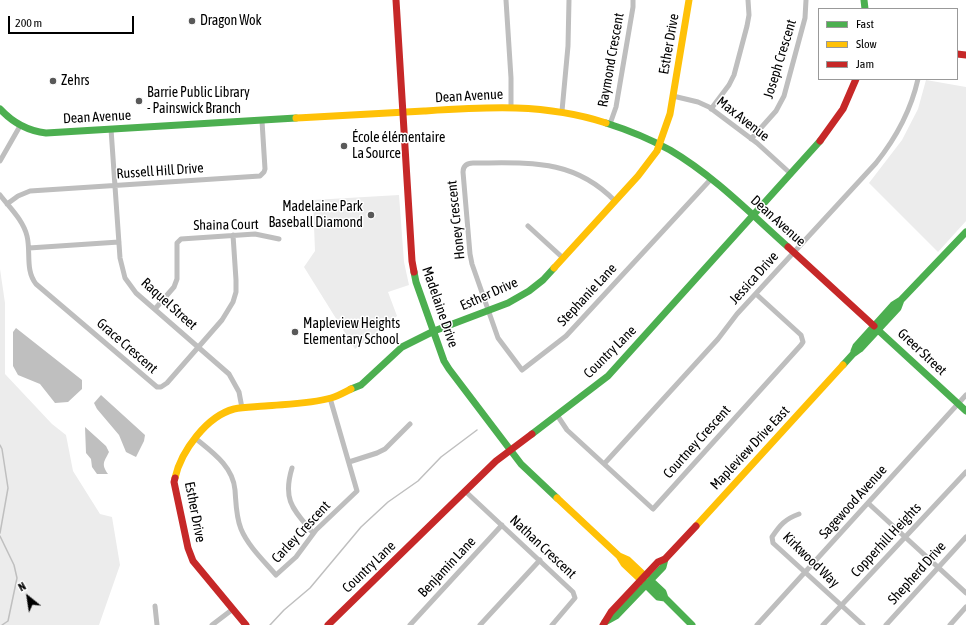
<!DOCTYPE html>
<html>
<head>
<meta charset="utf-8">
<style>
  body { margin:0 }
  #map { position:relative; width:966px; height:625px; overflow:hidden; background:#fff; font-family:"Asap Condensed",sans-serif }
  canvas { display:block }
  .legend { position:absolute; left:818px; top:8px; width:140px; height:72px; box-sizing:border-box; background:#fff; border:1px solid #999; margin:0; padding:5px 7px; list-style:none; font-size:12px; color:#000 }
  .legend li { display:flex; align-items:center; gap:8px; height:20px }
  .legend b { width:20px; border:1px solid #999 }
  .north { position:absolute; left:8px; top:577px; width:40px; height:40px; -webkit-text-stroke:3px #fff; paint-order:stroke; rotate:330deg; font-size:11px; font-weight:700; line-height:16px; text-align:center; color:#000 }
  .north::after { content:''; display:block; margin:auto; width:14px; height:18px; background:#000; clip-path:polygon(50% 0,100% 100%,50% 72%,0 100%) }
  .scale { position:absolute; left:8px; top:16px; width:126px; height:18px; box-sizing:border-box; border:2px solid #000; border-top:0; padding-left:5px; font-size:12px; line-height:14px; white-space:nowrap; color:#000; -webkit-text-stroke:3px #fff; paint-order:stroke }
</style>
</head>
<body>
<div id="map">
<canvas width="966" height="625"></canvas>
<ul class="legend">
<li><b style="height:5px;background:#4caf50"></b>Fast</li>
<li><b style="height:5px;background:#ffc107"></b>Slow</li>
<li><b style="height:5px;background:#c62828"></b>Jam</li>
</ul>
<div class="north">N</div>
<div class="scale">200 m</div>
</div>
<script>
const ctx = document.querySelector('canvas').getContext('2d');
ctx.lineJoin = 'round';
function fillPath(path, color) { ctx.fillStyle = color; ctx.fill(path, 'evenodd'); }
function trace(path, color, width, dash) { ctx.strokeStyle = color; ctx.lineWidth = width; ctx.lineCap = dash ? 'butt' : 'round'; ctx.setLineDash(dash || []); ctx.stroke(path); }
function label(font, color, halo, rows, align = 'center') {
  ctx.font = font + ' "Asap Condensed",sans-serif'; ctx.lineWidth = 3; ctx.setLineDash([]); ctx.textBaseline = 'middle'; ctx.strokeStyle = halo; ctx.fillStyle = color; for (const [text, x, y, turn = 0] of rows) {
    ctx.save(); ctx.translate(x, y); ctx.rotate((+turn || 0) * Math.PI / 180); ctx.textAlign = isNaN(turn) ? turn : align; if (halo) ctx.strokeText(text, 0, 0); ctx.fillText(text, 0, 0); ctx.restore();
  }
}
const green = new Path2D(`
  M926,80L966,87V221L938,252L869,183L902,140L918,109Z
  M399,195L404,262L409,285L388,292L397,316L355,349L304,267L315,251L313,200Z
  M0,269L5,303V374L52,424L66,435L73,471L100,514L112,517L120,565L99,625H0Z`);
const water = new Path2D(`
  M16,328L82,380V389L68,402L55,403L40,384L18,375L13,366V332Z
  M101,395L145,435L144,441L136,457L126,452L119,435L97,409L94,403Z
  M85,427L106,446L109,452C104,462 101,464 108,474H97L92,467L91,459L86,453Z`);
const stream = new Path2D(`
  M0,445L2,449L8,488L0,533
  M0,536L14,565L17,578L8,621L2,625
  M270,625L284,610L310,588L361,527L388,502L418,481L441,457L477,430`);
const street = new Path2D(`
  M506,0L511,78V106
  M673,96L698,102L709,107L757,143L791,174
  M711,109L729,85L734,75L747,26L749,15L748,0
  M562,111L568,46L569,0
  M610,124L616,107L633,7V0
  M111,129L120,258L125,278L136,293L229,374L239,392L242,408
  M751,139L776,111L784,96L805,18L806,0
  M0,161L20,126
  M0,195C10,208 23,220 27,236C31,252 25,270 36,284L157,387H161L167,383L222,320L233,302L236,292V280L233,235
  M615,201C573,158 529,163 473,163C467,163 463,166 463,172L470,254L472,264L498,338L522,370L566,336L711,179
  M7,204L18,196L30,191L260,176L264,172L265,169L262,121
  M528,226L563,258
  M29,248L119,242
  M155,309L174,287L177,279V243L181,239L255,234L279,239
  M557,415L567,430L653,509L801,345L803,342L801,335L756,294
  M195,438C212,452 233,466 235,490C236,503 236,517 241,529C248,546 264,561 276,575L296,557L316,530L357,491L330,398
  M349,462L377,453L385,449L410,424
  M604,464L718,339L737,314L876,163C896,138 911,110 918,79
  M292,468C282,501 294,510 313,533
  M465,491L573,592L575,598L552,625
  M868,503L966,593
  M799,514C785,519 780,525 772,537L773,543L863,625
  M155,606L157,625
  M212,625L233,609
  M410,625L502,525
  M480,625L540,560
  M757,625L966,395
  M823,625L966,472
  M886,625L966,537
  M950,625L966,607`);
const fast = new Path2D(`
  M864,0L865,9
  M0,109C13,123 27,131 46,133L296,118
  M606,123C628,130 650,139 670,150C714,176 750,213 788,247
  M414,272L416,282L444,361L449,369L521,464L557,498
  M878,330L966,411
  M854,351L856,346L893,305L901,300L966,232
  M843,365L853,354L860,349L898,308L901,300
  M351,389L361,385L402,347L434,331L508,303L529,291L543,280L554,268
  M532,434L608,376L820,141
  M647,577L663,592L665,598L692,625
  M642,581L658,597L665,598
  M605,622L616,616L663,567L665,559`);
const slow = new Path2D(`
  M296,118C339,116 382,113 424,111C486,107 545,103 606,123
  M554,268L638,176L657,151L670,114L689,0
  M175,478C181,451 207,416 234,409C244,407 255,407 265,406C286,404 310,404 331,398C338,396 345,392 351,389
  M557,498L619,556L628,560L645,576
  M696,526L843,365
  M619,556L624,564L641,580`);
const jam = new Path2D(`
  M396,0L412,261L414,272
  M957,54L966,55
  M820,141L843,109L856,79
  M788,247L874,326
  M175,478L174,482L188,548L193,561L246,625
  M328,625L496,461L532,434
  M603,625L611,612L658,562L665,559L696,526`);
const markers = [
  [192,21,4,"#595959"],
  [53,81,4,"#595959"],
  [139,101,4,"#595959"],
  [344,146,4,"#595959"],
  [371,215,4,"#595959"],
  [295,332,4,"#595959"]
];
const poiNames = [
  ["Dragon Wok",200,21],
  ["Zehrs",61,81],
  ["Barrie Public Library",147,93],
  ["- Painswick Branch",147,109],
  ["École élémentaire",352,138],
  ["La Source",352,154],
  ["Madelaine Park",363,207,"right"],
  ["Baseball Diamond",363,223,"right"],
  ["Mapleview Heights",303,324],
  ["Elementary School",303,340]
];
const streetNames = [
  ["Esther Drive",669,44,-80],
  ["Joseph Crescent",780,59,-73],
  ["Raymond Crescent",611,60,-80],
  ["Dean Avenue",469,96,-3],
  ["Dean Avenue",97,117,-3],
  ["Max Avenue",743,119,38],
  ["Russell Hill Drive",160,171,-4],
  ["Honey Crescent",456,220,-96],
  ["Dean Avenue",778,221,42],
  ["Shaina Court",226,225,-1],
  ["Jessica Drive",754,278,-48],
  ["Esther Drive",489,294,-24],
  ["Stephanie Lane",587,295,-47],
  ["Raquel Street",169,304,42],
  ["Madelaine Drive",440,307,71],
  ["Grace Crescent",127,346,41],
  ["Country Lane",610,352,-45],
  ["Greer Street",922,352,43],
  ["Courtney Crescent",697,442,-48],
  ["Mapleview Drive East",750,448,-47],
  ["Sagewood Avenue",853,502,-48],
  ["Esther Drive",195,512,79],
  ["Carley Crescent",301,532,-47],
  ["Copperhill Heights",886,540,-47],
  ["Nathan Crescent",543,547,43],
  ["Kirkwood Way",811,560,44],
  ["Country Lane",369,567,-44],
  ["Benjamin Lane",447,567,-47],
  ["Shepherd Drive",917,573,-48]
];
fillPath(green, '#ececec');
fillPath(water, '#bfbfbf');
trace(stream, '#bfbfbf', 1.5);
trace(street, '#bebebe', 5);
trace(fast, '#4caf50', 7);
trace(slow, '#ffc107', 7);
trace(jam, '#c62828', 7);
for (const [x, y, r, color] of markers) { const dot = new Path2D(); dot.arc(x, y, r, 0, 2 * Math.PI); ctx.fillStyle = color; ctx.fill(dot); trace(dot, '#fff', 1.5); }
label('14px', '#000', '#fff', poiNames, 'left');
label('14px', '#000', '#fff', streetNames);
</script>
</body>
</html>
